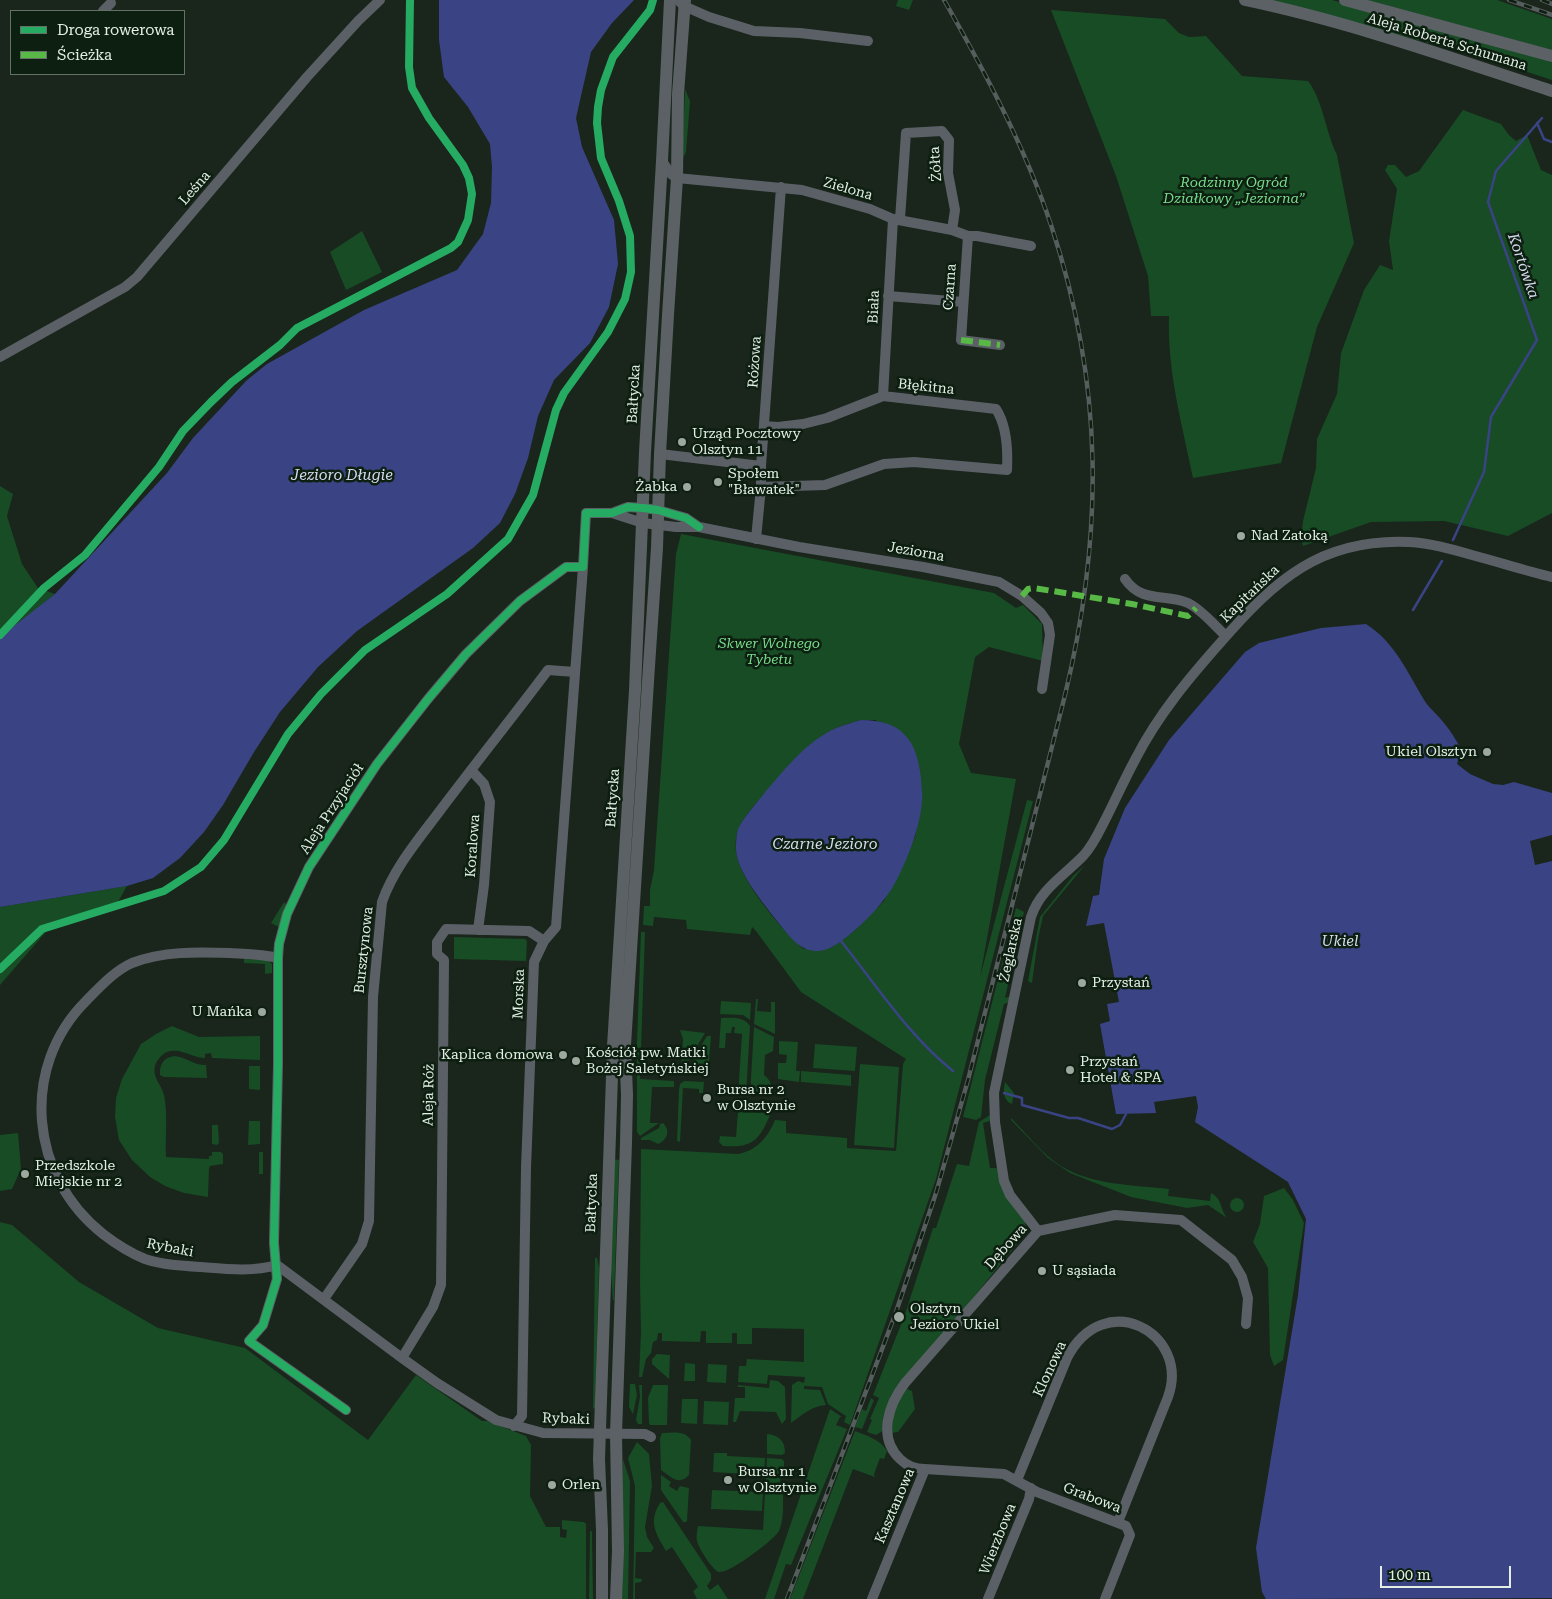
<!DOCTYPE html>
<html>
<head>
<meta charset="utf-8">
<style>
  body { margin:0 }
  #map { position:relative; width:1552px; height:1599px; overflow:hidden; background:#1a251c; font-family:"Roboto Serif",serif }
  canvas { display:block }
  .legend { position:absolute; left:10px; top:10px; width:175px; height:65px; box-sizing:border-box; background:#0d1f10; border:1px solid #637265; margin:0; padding:6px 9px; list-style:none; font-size:15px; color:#e3efe5 }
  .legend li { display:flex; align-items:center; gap:10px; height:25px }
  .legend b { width:25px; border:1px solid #637265 }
  .scale { position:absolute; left:1380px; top:1566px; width:131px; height:22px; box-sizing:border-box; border:2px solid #e3efe5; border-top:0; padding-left:6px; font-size:15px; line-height:18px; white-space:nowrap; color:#e3efe5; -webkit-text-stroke:4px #0d1f10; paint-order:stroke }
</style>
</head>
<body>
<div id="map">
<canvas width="1552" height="1599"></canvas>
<ul class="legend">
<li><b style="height:6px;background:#26ab63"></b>Droga rowerowa</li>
<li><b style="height:6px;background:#58b947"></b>Ścieżka</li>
</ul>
<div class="scale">100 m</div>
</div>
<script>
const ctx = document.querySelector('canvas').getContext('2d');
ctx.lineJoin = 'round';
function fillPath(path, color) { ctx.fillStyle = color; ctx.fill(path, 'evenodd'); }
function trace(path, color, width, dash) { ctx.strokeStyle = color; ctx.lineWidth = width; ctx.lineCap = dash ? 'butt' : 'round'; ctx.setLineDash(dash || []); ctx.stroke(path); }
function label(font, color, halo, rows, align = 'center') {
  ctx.font = font + ' "Roboto Serif",serif'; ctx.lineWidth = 5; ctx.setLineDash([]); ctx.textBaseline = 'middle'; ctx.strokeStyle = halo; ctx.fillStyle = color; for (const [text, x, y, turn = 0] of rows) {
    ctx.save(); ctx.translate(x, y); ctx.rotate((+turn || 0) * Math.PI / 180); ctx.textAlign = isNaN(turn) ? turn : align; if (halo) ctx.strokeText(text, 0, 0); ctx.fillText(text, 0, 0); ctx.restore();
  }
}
const green = new Path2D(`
  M898,0H913L909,10L896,6Z
  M1267,0H1332L1552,61V80L1481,57Z
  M1367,0H1497L1552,19V50Z
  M1051,10L1165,19L1179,33L1189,37L1206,36L1242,76L1308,81C1323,100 1326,133 1337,155L1354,243L1317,327L1281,463L1193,478C1182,424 1167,371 1169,316H1151L1148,276L1116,176Z
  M685,89L690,101L686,152L682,160Z
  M1463,110L1501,124L1509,135L1516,141L1527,135L1541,170L1552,175V513L1508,536L1444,521L1371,522L1303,546L1301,538L1303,521L1316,468L1317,439L1337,394L1341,353L1352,323L1364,290L1380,265L1393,270L1389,241L1397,189L1385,170L1388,165H1395L1406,177L1419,171Z
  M362,231L382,272L346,290L330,252Z
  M0,486L13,494L7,516L22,564L38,588L55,594L0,638Z
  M681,534L994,593L1016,608L1023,605L1042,624L1043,661L989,647L975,657L959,744L971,773L1016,779L980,977L1027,800L1033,801L936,1179L850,1425L844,1422L846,1416L828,1404L822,1387L804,1386V1389L820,1390L826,1405C812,1406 802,1415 791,1423L792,1385L798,1381L804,1383L805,1377L768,1375L767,1384L738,1382L739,1366H746L747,1359L804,1362V1329L752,1328V1344H737V1333H732V1343H706V1331H701L700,1342L662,1341V1333H658L657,1340L653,1342L651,1353L646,1359L642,1377H639L641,1332L640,1281L641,1149L739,1154C757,1150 768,1137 775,1120L786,1121V1133L847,1138V1148L896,1151L903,1064L906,1059L801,992L756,931L752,927L750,935L687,929L686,920L654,917L653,926L643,925L644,906H650V890L654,870L676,554ZM861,720H876L922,789V801L915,837L884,901L854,931L832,947L804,949C783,932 738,878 736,851C735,845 736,833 739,828C745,814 757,803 766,792C786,769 808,741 836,728C844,725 853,722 861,720Z
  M1085,865L1043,916L1038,939L1032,983L1028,981L1040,917L1073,876Z
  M127,886L114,909L51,926L0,985V907Z
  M284,902L286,904L279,927L271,923Z
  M1016,908L1024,912L1005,998L1011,996L1010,1002L1004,1004L985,1080L981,1117L976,1120L963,1117Z
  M641,932H645L640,1079L674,1081V1087H652L650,1123H659L640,1136L637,1132V1042Z
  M454,937L525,939L527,941L526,961L454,959Z
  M244,959L268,960L272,964V973L265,974V964L244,963Z
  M756,999H758L757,1011L771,1012V1002H775V1034L754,1024Z
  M721,1001L751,1003L750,1020L743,1015L720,1014Z
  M721,1018C732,1018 743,1016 750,1026L746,1096H738L742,1034L734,1033L735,1027H732L731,1033H726L725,1048H719Z
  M172,1026L199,1037L260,1036V1060L212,1058L211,1053L205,1054V1058C193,1058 180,1047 167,1052C162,1054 156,1061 155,1066C152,1078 162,1085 164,1095C168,1112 165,1139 166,1157L209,1159V1156H212V1152H221L223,1154V1164L210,1166L209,1168L208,1197L184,1193L165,1186L150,1177L132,1160L119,1140L115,1117L116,1098L122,1079L141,1044L156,1034Z
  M754,1027L774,1037L773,1051L765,1055L764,1075C772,1081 772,1087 771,1096H750Z
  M680,1030L705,1033L683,1070L681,1069L683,1039Z
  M707,1036H711L708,1073L693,1058Z
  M779,1041L798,1042L796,1071H800L799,1082L778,1079V1063H786L787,1055L779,1054Z
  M815,1044L857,1047L855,1071L813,1068Z
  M175,1056C188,1058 193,1065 206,1065L207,1078L164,1077L160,1075C159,1064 164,1057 175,1056Z
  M693,1060L707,1074L685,1075L684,1074Z
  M860,1064L899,1067L894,1148L854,1145Z
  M249,1066H260V1090L249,1089Z
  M801,1071L851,1075V1086L801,1082Z
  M684,1081L704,1082L703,1093H699V1089L683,1088L680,1142L677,1141L679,1090L680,1084Z
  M1005,1082L1014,1093L1012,1104C1003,1101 1003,1091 1005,1082Z
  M738,1112L770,1113V1115C759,1141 752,1148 723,1146L719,1142L720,1136L736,1137Z
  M990,1115V1121L983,1123L990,1168H996L998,1170L1025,1221L1026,1233L895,1393L884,1430L876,1435L867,1432L872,1420L870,1419L879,1398L873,1395L904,1317L933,1228H936L957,1164L969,1166L979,1122Z
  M1011,1118C1027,1134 1042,1154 1061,1166C1091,1185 1134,1185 1169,1189L1168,1196L1210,1201L1211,1193C1222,1198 1220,1209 1227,1218L1208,1205L1187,1208L1131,1197L1070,1173L1048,1158L1011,1120Z
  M249,1121H260V1144L248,1145Z
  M663,1123C671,1131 667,1140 658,1144L650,1140H641V1138L659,1128L660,1124Z
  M212,1125H218L219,1143L217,1145L212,1144Z
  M18,1133L21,1169L12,1189L0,1191V1135Z
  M259,1152H263V1174H259Z
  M613,1159L619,1160L614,1299L613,1301L610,1255Z
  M1284,1188L1293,1200L1304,1223L1283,1360L1274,1366L1270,1355L1268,1268L1253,1242L1260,1224L1264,1196Z
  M1230 1205a7 7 0 1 1 14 0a7 7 0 1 1-14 0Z
  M0,1222L12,1225L79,1282L158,1328L245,1348L368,1440L416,1375L482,1421H487L526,1436L531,1445L530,1496L546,1527H560V1537L566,1538L567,1530L562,1529V1520L584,1522L586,1524V1599H0Z
  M595,1258H597L599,1268L595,1409L593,1408Z
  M657,1354L670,1355L669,1379L652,1364V1359Z
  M685,1363L695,1364V1381H684Z
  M708,1364L727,1365L726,1383L707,1382Z
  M770,1380L778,1381L785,1387L786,1419L782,1424L776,1412L740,1411L736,1422H733L735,1398H745V1387H738V1385L769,1388Z
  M630,1384H635L637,1395L633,1414L629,1407Z
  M639,1385H642V1424H638L636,1420L640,1397Z
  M653,1385H668L667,1425H650L649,1423L648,1398Z
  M907,1389L912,1391L915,1409L898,1432L891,1433L895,1404Z
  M871,1398L874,1400L862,1429L855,1427L862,1409L866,1411Z
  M682,1399H698L697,1424L681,1423Z
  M704,1401L729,1402L728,1425L703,1424Z
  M830,1409L842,1417H840L836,1425L847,1429L791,1565L786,1564L774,1599H765Z
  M855,1431C867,1436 880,1439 887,1451L884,1459L880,1458L874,1474L875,1477L853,1469L803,1599H790Z
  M662,1433C673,1433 684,1430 691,1440L689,1475C679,1486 671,1477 661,1470L660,1438Z
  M767,1434C779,1435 785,1441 785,1453L782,1455L767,1454Z
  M637,1442L649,1454L652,1486L645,1527L647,1537L654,1548L651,1552H636L635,1578L642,1579L641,1582L635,1583V1599H633L635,1486L628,1458Z
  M714,1453H727V1456L765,1458L764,1475L713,1472Z
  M767,1458L782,1459L784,1461V1476L780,1479V1488L782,1490L765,1489Z
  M623,1459L630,1481L628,1599H620Z
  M661,1475L671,1482L669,1486L677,1491L680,1486L689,1488L687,1521L686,1522H683L661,1490Z
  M712,1490L763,1492L762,1511L711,1509Z
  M765,1492L783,1493C783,1505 784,1520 779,1531C774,1540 729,1574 719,1572C713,1571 698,1547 697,1541C696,1537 697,1531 698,1526L763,1530Z
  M663,1502L711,1574V1580L707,1586L710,1590L718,1584L728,1599H697L693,1591L698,1587L672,1547L666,1551C656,1534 648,1522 660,1503Z
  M590,1530L592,1532V1537L593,1599H589Z`);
const water = new Path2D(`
  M439,0H634L612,23L591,52L576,118L582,147L614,220L618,264L609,307L590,343L554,380L538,416L528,458L515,494L500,523L473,548L357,631L318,667L280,712L254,752L223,805L204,832L180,858L153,878L127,886L0,907V637L55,594L167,473L193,438L247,380L267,364L364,310L457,270L483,234L491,203L492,167L490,144L468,107L444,77L439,40Z
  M1366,624C1396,643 1408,674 1426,703C1431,710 1439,716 1444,723C1451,731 1456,740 1461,749L1457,764L1470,774L1493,784L1503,785L1514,782L1552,793V1598L1266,1599L1262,1592L1256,1548L1298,1295L1306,1219L1288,1182L1195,1122L1198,1107L1196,1096L1154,1102L1156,1113L1116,1114L1100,1024L1110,1021L1107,1004L1119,1002L1104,923L1086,926L1093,896L1099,895L1104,859L1125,808L1169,740L1245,652L1259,643L1321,628Z
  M861,720C901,720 917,739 921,778C921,785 923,793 922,800C921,825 907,861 895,883C884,903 866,921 848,936C840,942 829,951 818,951C799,952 788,934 777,921C764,904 737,872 736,850C736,843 736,833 739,827C746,814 757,803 766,791C786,768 807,741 836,728C844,725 853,722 861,720Z`);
const pier = new Path2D(`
  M1552,835V861L1535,865L1530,841Z`);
const stream = new Path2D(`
  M1537,123L1544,139L1552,142
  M1453,540L1484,472L1491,417L1537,340L1488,202L1496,171L1542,118
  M1413,610L1442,561
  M841,941C876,985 909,1036 953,1071
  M1004,1093L1022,1098V1105L1069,1118H1078L1112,1129L1120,1125L1126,1114`);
const minor = new Path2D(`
  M678,0L684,6L709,17L754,31L800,33L868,41
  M103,11L111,3
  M662,161L671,174L677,178L802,190L870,209L893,219L952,230L968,236H977L1031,246
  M900,219L906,133L942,131L949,140L948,173L955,210L952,230
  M968,236L961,340L1000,345
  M888,296L963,302
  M0,357L116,292L125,287L137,277L307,77L358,21L380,0
  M883,396L893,219
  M660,454L761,466
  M761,487L825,485L884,464L914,462L1007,470C1008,450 1007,426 996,409L883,396L827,418L803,424L778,427L764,426
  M612,513L643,523L676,527H699L799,547L923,567L999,582L1022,596L1041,613L1048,623L1050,635L1042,689
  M756,539L761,487V466L781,187
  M1125,579C1142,604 1166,593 1188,603C1201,609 1215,626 1226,636
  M471,770L484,784L490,802L484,885L478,930
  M1038,1231L1010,1195L1004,1181L995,1122L994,1093L1031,917C1040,889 1065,875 1084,855C1092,846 1097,836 1102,826C1114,803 1124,780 1136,758C1158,715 1189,678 1221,642C1275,580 1321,538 1409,542C1430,543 1451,549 1472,555C1499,562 1525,571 1552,577
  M277,1265C253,1272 226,1269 201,1267C183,1266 163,1265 145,1259C130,1253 116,1244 103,1234C30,1177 19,1068 86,1001C99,988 114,971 132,963C163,951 197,952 229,953C246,954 262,954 278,958
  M277,1265L402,1358L437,1383L496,1420L543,1433L645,1434L651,1437
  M324,1299L362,1244L369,1221L373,997L382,902C394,868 418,840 439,812C475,764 512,718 548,670L575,672
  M402,1358L433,1307L441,1285L444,960L437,954V942L446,929L529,931L544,941
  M346,1410L249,1341L263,1325L277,1279L274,1243L278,1064V958L279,944L287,914L309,867L377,764L428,699L466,654L520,601L566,567H583L586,513H612L628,507L643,508L658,510L686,518L699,527
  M514,1426L522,1416L526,1168L534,962L544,941L556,927L583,567
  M925,1469C915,1469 907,1466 900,1459C877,1437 889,1404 905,1383L1038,1231L1115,1215L1181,1220L1232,1260L1242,1277L1248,1298L1246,1324
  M1017,1480L1067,1358C1104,1286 1191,1333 1168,1397L1118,1522
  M872,1599L925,1469L1004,1474L1037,1492L1126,1526L1130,1535L1105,1599
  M988,1599L1029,1499L1031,1488`);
const major = new Path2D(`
  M1245,0C1350,22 1451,58 1552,91
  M1345,0L1552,56
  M602,1599V1530L599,1459L613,1046L635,690L645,452L662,161L670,0
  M616,1599L618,1551L616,1434L626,1143L627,1095L625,1045L649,666L657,548L660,454L668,315L677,178L678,94L685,0`);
const rail = new Path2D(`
  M1509,0L1552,15
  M1542,0L1552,4
  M787,1599L895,1315L936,1193L968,1080L1065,695C1104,533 1104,385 1051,225C1025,147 985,72 944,0`);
const quiet = new Path2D(`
  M961,340L1000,345
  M1022,596L1028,589L1034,588L1132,604L1188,616L1196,608`);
const cycleway = new Path2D(`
  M0,635L44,588L85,555L159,467L183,431L211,402L232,382L280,345L297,328L451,248L458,242L468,220L472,194L469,178L463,165L429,118L412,88L409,67L410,0
  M0,969L42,929L164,891L201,867L224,840L288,734L321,694L365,650L447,594L508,539L533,495L556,410L564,393L608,332L625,299L631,272L630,236L619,201L601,158L597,123L598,107L601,90L613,57L650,10L653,0
  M346,1410L249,1341L263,1325L277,1279L274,1243L278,1064V958L279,944L287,914L309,867L377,764L428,699L466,654L520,601L566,567H583L586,513H612L628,507L643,508L658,510L686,518L699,527`);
const markers = [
  [682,442,5,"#9da89f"],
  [718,482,5,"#9da89f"],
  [687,487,5,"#9da89f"],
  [1241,536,5,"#9da89f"],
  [1487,752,5,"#9da89f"],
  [1082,983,5,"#9da89f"],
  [262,1012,5,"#9da89f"],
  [563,1055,5,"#9da89f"],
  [576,1061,5,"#9da89f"],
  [1070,1070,5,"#9da89f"],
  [707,1098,5,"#9da89f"],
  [25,1174,5,"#9da89f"],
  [1042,1271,5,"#9da89f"],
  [899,1317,6,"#9da89f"],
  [728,1480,5,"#9da89f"],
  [552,1485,5,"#9da89f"]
];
const streetNames = [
  ["Aleja Roberta Schumana",1447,42,17],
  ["Żółta",936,164,-94],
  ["Leśna",195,188,-49],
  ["Zielona",848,189,16],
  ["Czarna",950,287,-86],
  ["Biała",874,307,-87],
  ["Różowa",755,362,-86],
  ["Błękitna",926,387,6],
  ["Bałtycka",634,394,-87],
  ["Jeziorna",916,552,10],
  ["Kapitańska",1250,594,-44],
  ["Bałtycka",613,798,-86],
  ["Aleja Przyjaciół",332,809,-57],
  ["Koralowa",473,846,-86],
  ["Bursztynowa",364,950,-84],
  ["Żeglarska",1011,950,-78],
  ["Morska",519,994,-88],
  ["Aleja Róż",429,1095,-89],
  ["Bałtycka",592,1203,-88],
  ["Dębowa",1006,1247,-48],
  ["Rybaki",170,1248,11],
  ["Klonowa",1050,1369,-65],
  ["Rybaki",566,1419,2],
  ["Grabowa",1092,1498,21],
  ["Kasztanowa",895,1506,-67],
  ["Wierzbowa",998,1539,-68]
];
const parkNames = [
  ["Rodzinny Ogród",1234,183],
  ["Działkowy „Jeziorna”",1234,199],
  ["Skwer Wolnego",769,644],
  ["Tybetu",769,660]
];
const poiNames = [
  ["Urząd Pocztowy",692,434],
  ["Olsztyn 11",692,450],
  ["Społem",728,474],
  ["\"Bławatek\"",728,490],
  ["Żabka",677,487,"right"],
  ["Nad Zatoką",1251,536],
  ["Ukiel Olsztyn",1477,752,"right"],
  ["Przystań",1092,983],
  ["U Mańka",252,1012,"right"],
  ["Kościół pw. Matki",586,1053],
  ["Bożej Saletyńskiej",586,1069],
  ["Kaplica domowa",553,1055,"right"],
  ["Przystań",1080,1062],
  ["Hotel & SPA",1080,1078],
  ["Bursa nr 2",717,1090],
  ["w Olsztynie",717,1106],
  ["Przedszkole",35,1166],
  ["Miejskie nr 2",35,1182],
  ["U sąsiada",1052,1271],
  ["Olsztyn",910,1309],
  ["Jezioro Ukiel",910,1325],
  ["Bursa nr 1",738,1472],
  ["w Olsztynie",738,1488],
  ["Orlen",562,1485]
];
const waterNames = [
  ["Kortówka",1523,266,71],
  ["Jezioro Długie",342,476],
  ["Czarne Jezioro",825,845],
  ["Ukiel",1340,942]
];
fillPath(green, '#174c25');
fillPath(water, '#3a4484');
fillPath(pier, '#1a251c');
trace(stream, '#3a4484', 2.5);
trace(minor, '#5b6066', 10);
trace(major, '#5b6165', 12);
trace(rail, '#565d5d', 4.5);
trace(rail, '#0d1f10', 2.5, [8]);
trace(quiet, '#58b947', 6, [12, 6]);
trace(cycleway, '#26ab63', 8);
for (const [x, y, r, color] of markers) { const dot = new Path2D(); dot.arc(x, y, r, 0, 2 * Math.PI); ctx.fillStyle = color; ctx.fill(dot); trace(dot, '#0d1f10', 2); }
label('14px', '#e3efe5', '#0d1f10', streetNames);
label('italic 14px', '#78dc8c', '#0d1f10', parkNames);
label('14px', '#e3efe5', '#0d1f10', poiNames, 'left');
label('italic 15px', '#d5daef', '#0d1f10', waterNames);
</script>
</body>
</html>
